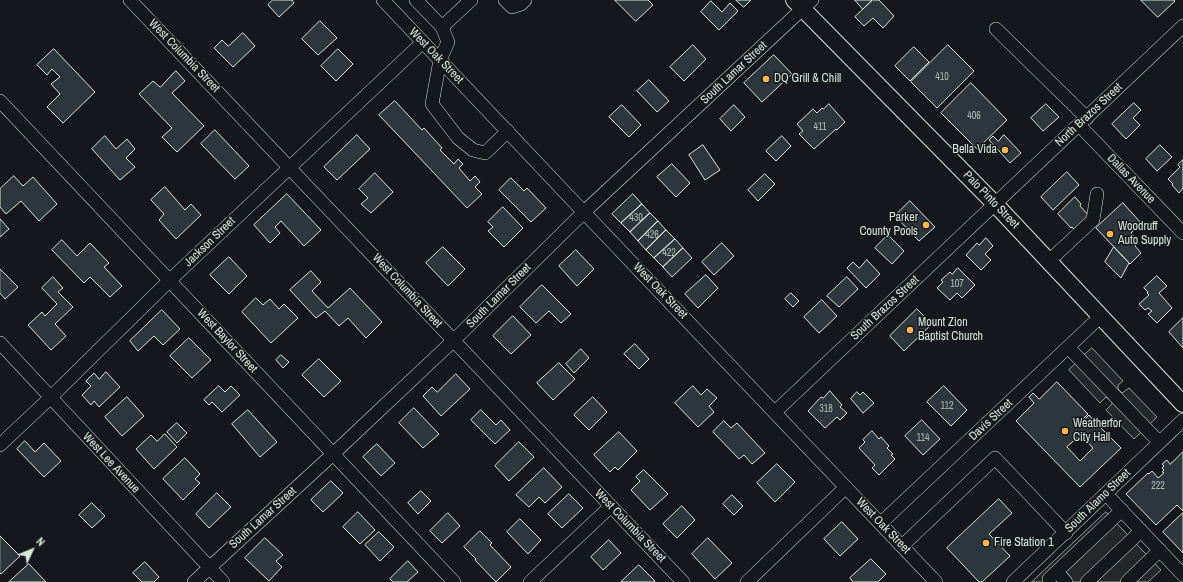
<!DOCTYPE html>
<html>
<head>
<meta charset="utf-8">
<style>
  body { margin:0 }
  #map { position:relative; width:1183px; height:582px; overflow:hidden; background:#14181c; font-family:"Archivo Narrow",sans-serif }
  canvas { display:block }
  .north { position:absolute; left:12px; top:530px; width:40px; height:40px; -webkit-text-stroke:3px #14181c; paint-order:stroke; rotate:46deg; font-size:11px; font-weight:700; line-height:16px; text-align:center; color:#d8e6dc }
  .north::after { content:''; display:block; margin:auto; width:14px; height:18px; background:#d8e6dc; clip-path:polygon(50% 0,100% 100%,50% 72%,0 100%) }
</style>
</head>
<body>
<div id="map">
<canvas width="1183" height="582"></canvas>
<div class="north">N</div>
</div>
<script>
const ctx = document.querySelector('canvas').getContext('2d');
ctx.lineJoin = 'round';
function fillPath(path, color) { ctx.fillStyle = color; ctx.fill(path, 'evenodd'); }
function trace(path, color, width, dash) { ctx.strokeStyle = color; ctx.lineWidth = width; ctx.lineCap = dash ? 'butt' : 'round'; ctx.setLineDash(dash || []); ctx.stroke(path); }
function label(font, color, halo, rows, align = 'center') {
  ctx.font = font + ' "Archivo Narrow",sans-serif'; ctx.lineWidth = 3; ctx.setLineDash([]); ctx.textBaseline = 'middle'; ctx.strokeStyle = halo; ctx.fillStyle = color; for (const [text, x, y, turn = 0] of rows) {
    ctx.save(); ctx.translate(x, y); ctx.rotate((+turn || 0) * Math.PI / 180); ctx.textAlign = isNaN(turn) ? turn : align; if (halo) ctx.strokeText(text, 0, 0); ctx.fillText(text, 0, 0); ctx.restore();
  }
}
const parking = new Path2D(`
  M1092,348L1123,381L1118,385V389L1122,393L1129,388L1157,417L1134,439L1106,410L1112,404V402L1106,397L1100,403L1069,370Z
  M1106,512L1161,570L1148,582H1032Z`);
const building = new Path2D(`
  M273,0H292L294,3L279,17L268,5Z
  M615,0H648L653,5L636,21Z
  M736,0H751L744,7Z
  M855,0H872L863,9Z
  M873,0H879L894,16L883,28L873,18L864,26L855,17Z
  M1141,0H1174L1175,1L1158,17Z
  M711,1L722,12L730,3L738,11L719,30L701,12Z
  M320,21L337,38L318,55L302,39Z
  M243,33L255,46L233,67L214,48L222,40L228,46Z
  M693,45L706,59L684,81L670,67Z
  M948,45L974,71L937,108L911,82Z
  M914,47L929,62L910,81L895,66Z
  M54,49L95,92L63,123L47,107L60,94L51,84L60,77L52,69L47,75L37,65Z
  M338,49L353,64L336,81L321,66Z
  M774,55L792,74L762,102L744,83Z
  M176,71L185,81L172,93L204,126L177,152L162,137L172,128L139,94L153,81L160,87Z
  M649,80L669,101L657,112L637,91Z
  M971,83L1007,120L977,149L941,113Z
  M395,101L422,130L424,128L442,148L440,150L454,164L458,159L463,164L459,168L470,181L475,176L480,182L475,187L482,194L467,208L379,115Z
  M1134,103L1141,110L1133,118L1140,125L1126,139L1112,124Z
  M829,104L845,122L837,130L836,129L814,149L799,134L803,131L797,124L813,109L817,113L822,108L823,109Z
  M1046,104L1059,117L1043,131L1031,118Z
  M622,105L641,125L629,137L609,117Z
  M734,105L745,117L731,131L720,119Z
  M215,130L249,166L235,179L201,144Z
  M357,135L370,149L337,180L324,167Z
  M1004,135L1021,153L1010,163L989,140L993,136L998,141Z
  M105,136L116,149L127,139L135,149L126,158L135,167L120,180L92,149Z
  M782,136L791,146L776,161L766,151Z
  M703,145L720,170L705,180L689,155Z
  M1160,145L1172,157L1157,171L1146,159Z
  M1183,160V188L1179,193L1172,185L1173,184L1168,179L1180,167L1178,165Z
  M672,164L690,183L676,197L657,177Z
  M1067,172L1079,185L1053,210L1041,197Z
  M375,173L393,192L371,213L361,204L368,198L359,189Z
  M765,174L775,184L758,201L748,190Z
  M14,176L23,186L33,177L57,204L39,221L21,201L6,214L0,207V189Z
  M511,178L524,191L527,188L546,208L531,222L499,190Z
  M165,187L185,210L191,204L201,215L176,239L159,220L164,214L151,200Z
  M287,194L321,230L304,246L281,221L275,227L280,233L270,243L254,225Z
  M633,194L642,204L621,223L612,214Z
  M1075,197L1081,204L1080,206L1091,218L1076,231L1072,227L1071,228L1058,214Z
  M910,201L935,227L919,241L895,216Z
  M1123,203L1141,223L1131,233L1139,242L1135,246L1141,253L1130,264L1096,228Z
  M642,204L650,213L630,232L621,223Z
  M503,207L523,228L504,247L488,231L493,227L488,222Z
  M650,213L658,221L638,241L630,232Z
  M0,219L9,229L0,237Z
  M658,221L666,230L646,250L638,241Z
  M666,230L675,239L654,258L646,250Z
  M888,235L904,251L892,264L875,248Z
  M986,238L993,246L985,254L991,260L981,270L966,255L977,243L979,245Z
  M675,239L683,248L663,267L654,258Z
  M62,240L77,256L90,243L109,263L104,267L122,286L110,297L90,277L84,283L52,250Z
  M722,243L734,256L714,275L702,262Z
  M443,247L465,269L448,286L426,263Z
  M1114,247L1129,263L1121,278L1105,262Z
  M683,248L692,258L672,277L663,267Z
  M576,250L594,269L577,286L559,266Z
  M229,257L247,276L229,294L210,275Z
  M867,260L880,274L866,288L847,268L853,262L859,268Z
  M958,268L975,285L962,298L957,293L950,300L937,288L943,282L941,280L950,272L952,274Z
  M0,269L18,287L5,299L0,293Z
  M311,271L321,282L312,291L328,308L350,288L382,322L366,338L348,318L339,326L325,311L316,318L290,290Z
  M706,275L718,288L698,308L685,294Z
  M1157,276L1167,286L1159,293L1172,308L1157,323L1148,314L1152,311L1148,308L1145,310L1139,304L1149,295L1147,293L1148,292L1144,288Z
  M53,277L63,288L58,292L73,307L55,324L66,336L51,350L28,325L42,312L45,316L57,304L42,288Z
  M847,277L858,289L839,307L827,296Z
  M542,285L571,314L561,323L549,311L536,323L520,307Z
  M791,293L799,301L793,307L785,299Z
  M256,298L263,305L270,299L279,309L284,304L298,318L271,343L242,312Z
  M822,300L837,316L819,333L804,317Z
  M917,309L932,324L904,351L890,336Z
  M162,310L180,329L163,345L154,336L138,351L130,341Z
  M513,316L531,335L511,354L493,336Z
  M1183,318V348L1169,332Z
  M189,338L211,360L192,378L170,356Z
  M635,344L649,359L639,369L624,354Z
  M581,349L589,358L574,373L566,364Z
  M281,355L289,362L283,368L276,360Z
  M319,359L341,381L324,397L302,375Z
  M559,363L575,379L553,400L537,383Z
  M106,372L120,387L99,407L94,401L91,405L82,395L91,386L86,381L94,373L99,379Z
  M456,374L470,389L441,416L423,396L432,387L437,392Z
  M1057,382L1088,414L1082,420L1083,421L1089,415L1093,420L1087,426L1088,427L1094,421L1121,448L1080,487L1016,421L1034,403L1029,397L1033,393L1039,399ZM1081,435L1093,448L1080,461L1067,447Z
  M219,386L225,392L231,386L240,395L222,412L212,402L209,405L204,400Z
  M693,386L701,395L707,389L717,398L709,406L714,412L698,427L675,403Z
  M944,386L967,410L951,426L927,402Z
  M830,391L842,405L840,407L847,413L840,420L837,417L825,428L808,411L821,397L823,398Z
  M857,392L860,395L863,392L874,403L863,413L851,399Z
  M127,397L144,416L122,436L105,417Z
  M593,397L607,412L589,430L574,415Z
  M414,408L439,434L423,448L399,423Z
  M248,410L277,442L260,457L232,424Z
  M481,410L496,425L501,420L510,430L495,444L471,420Z
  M922,420L940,439L923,455L905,436Z
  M724,421L731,428L737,423L765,453L752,464L744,455L739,459L713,432Z
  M177,423L187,433L177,443L167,432Z
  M872,431L879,439L881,437L889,446L887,448L893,454L891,455L895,459L879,475L872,468L875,465L859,448L865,442L863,440Z
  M619,432L637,451L618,470L615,467L610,472L594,455Z
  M165,434L177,447L154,469L136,449L151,435L157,441Z
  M25,441L35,452L44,443L61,461L44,477L17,449Z
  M519,442L534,457L509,481L495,466Z
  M377,444L395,463L381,476L363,457Z
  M1183,452V511L1177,505L1156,525L1126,494L1148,473L1149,474L1152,471L1158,478L1164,473L1162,472L1164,470L1162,468L1164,466L1162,464L1167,460L1170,464Z
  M185,458L200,474L195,479L200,483L183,500L163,479Z
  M777,464L795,482L775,502L757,483Z
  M544,468L562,487L545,503L539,497L529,507L516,495Z
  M644,470L668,494L650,510L631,490L640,481L636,477Z
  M331,481L343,493L323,512L311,500Z
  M421,491L431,501L418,514L408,503Z
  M217,493L231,507L209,528L196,514Z
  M569,494L583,508L562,528L548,514Z
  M732,495L743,506L734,515L723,504Z
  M999,499L1012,513L989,534L1010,556L982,582H979L947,548Z
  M92,503L105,516L92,528L79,515Z
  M682,506L695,520L677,538L663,524Z
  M358,512L375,530L360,544L343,527Z
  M448,513L460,526L442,543L430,531Z
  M1183,513V553L1163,532Z
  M520,519L541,540L528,554L507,532Z
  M842,522L858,539L840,556L824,539Z
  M480,531L492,543L490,545L511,567L496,582L475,560L476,559L464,547Z
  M379,532L394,547L380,561L365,545Z
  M0,536L20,556L1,574L0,573Z
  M265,538L283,555L276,561L282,567L269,581L245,558Z
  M708,538L732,563L715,579L692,554Z
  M609,540L621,553L603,570L591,557Z
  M871,559L886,574L878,582H853L850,578Z
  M408,561L418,572L407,582H393L390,579Z
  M145,562L159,577L154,582H142L133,573Z
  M29,564L46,582H9Z
  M639,565L655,581L654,582H621Z`);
const minor = new Path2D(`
  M130,0L683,582
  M383,0L576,204L936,582
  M416,0L442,27L471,0
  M505,0L512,7L521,4L525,0
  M442,27L448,42L440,60L432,104L458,138L473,150L485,153L508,131
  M996,29L1087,118
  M0,101L454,582
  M1079,125L1183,233
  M1049,261L1093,220L1097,194
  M0,343L223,582
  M1068,347L1159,442
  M775,412L1183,26
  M0,445L51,397L169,281L423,42
  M1106,494L1183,575
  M881,523L1101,316
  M902,546L995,458L1066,533
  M1057,572L1066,582
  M194,582L333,454L454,340L584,212L812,0
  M530,582L611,506
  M747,582L846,487
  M1013,582L1183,420
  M1049,582V579L1122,510
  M1087,582L1141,531
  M1127,582L1160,550`);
const major = new Path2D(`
  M794,0L995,204L1183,404`);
const markers = [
  [766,79,4,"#ffb74d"],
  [1005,150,4,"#ffb74d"],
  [926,225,4,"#ffb74d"],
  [1110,234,4,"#ffb74d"],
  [910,330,4,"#ffb74d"],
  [1065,431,4,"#ffb74d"],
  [986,543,4,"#ffb74d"]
];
const numberNames = [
  ["410",942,77],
  ["406",974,116],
  ["411",820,127],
  ["430",636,218],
  ["426",652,235],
  ["422",669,253],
  ["107",957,284],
  ["112",947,406],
  ["318",826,409],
  ["114",923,438],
  ["222",1158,486]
];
const streetNames = [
  ["West Columbia Street",184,56,46],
  ["West Oak Street",436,56,46],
  ["South Lamar Street",734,73,-43],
  ["North Brazos Street",1089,115,-43],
  ["Dallas Avenue",1131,179,46],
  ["Palo Pinto Street",991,200,46],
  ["Jackson Street",210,242,-44],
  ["West Columbia Street",407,291,47],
  ["West Oak Street",660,291,46],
  ["South Lamar Street",499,296,-45],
  ["South Brazos Street",885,308,-43],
  ["West Baylor Street",227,341,47],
  ["Davis Street",991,420,-43],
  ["West Lee Avenue",111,463,47],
  ["South Alamo Street",1098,501,-44],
  ["South Lamar Street",263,518,-42],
  ["West Columbia Street",630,526,46],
  ["West Oak Street",883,526,46]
];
const poiNames = [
  ["DQ Grill & Chill",774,79],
  ["Bella Vida",997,150,"right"],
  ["Parker",918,218,"right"],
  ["County Pools",918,232,"right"],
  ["Woodruff",1118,227],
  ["Auto Supply",1118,241],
  ["Mount Zion",918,323],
  ["Baptist Church",918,337],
  ["Weatherfor",1073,424],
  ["City Hall",1073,438],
  ["Fire Station 1",994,543]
];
fillPath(parking, '#24282b');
trace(parking, '#939e99', 1);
fillPath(building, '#2c363c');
trace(building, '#d8e6dc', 1);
trace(minor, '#d8e6dc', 14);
trace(major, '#d8e6dc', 18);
trace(minor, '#14181c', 13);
trace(major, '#14181c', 16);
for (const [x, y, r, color] of markers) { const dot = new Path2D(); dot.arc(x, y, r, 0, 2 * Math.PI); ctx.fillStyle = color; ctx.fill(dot); trace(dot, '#14181c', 1.5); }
label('10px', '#adbab4', null, numberNames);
label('12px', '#d8e6dc', '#14181c', streetNames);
label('12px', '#d8e6dc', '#14181c', poiNames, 'left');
</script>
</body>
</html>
